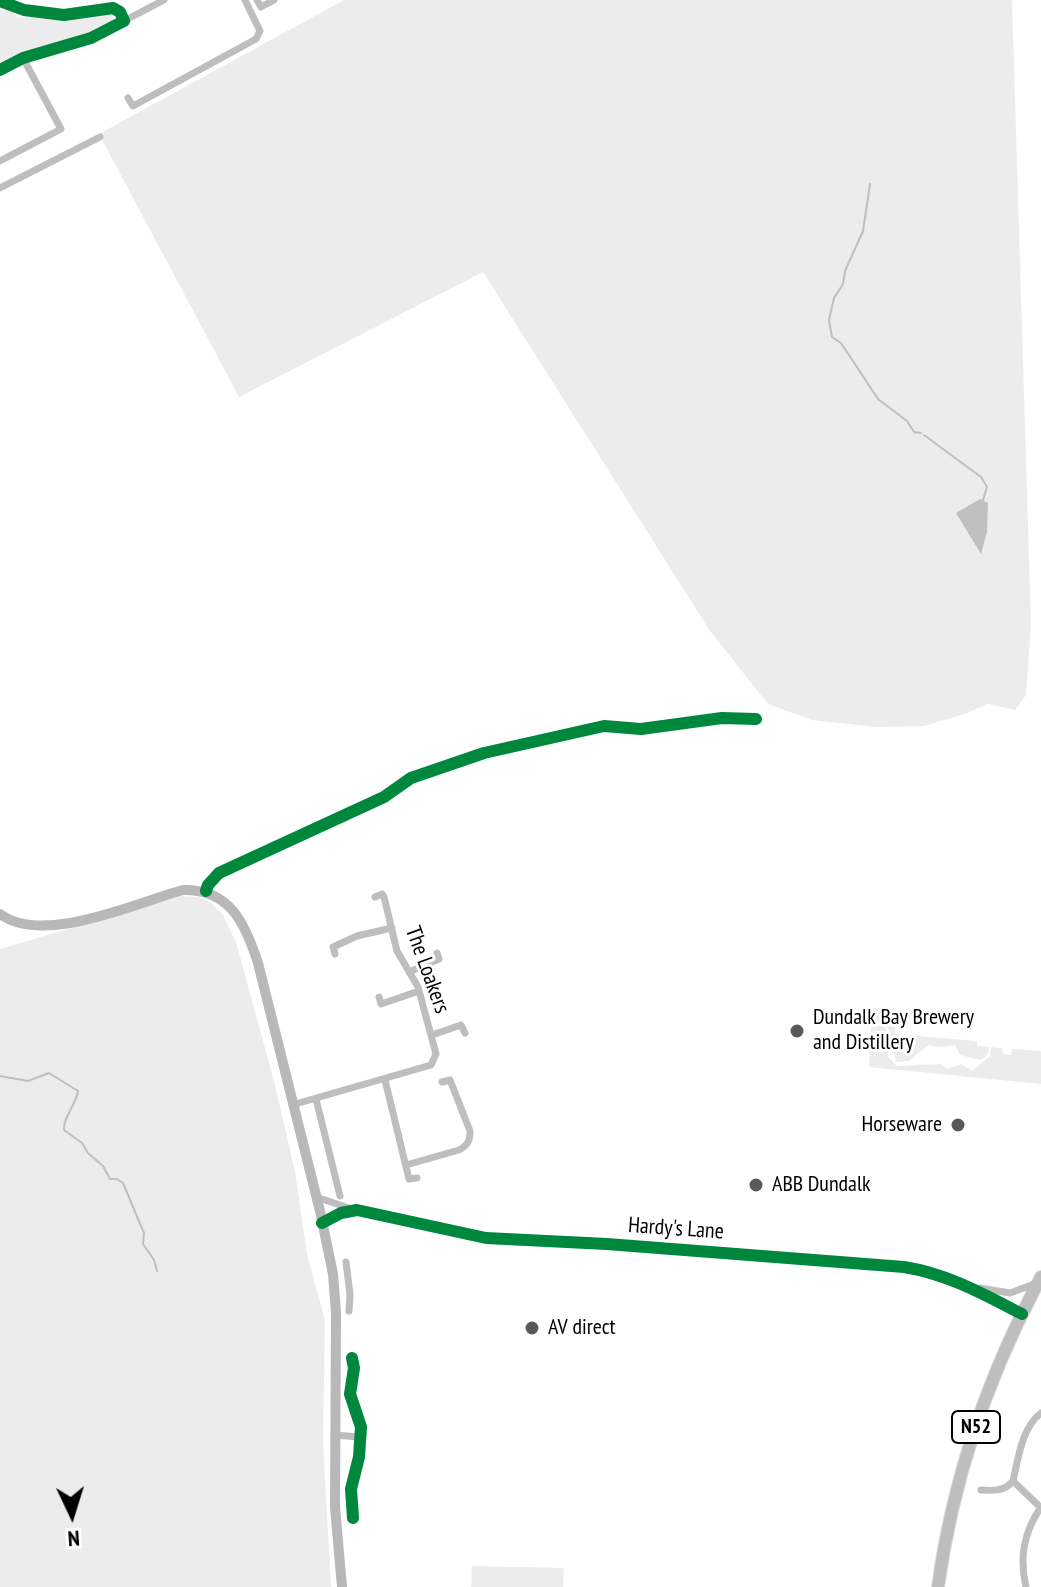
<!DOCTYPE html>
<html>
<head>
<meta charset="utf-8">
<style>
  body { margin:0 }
  #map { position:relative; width:1041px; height:1587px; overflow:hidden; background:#fff; font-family:"PT Sans Narrow",sans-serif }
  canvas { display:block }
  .north { position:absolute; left:32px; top:1475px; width:80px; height:80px; -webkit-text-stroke:6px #fff; paint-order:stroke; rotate:176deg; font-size:22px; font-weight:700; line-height:32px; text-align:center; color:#000 }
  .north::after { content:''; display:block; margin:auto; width:28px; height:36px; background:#000; clip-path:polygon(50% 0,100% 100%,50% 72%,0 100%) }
</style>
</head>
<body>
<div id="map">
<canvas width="1041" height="1587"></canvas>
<div class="north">N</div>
</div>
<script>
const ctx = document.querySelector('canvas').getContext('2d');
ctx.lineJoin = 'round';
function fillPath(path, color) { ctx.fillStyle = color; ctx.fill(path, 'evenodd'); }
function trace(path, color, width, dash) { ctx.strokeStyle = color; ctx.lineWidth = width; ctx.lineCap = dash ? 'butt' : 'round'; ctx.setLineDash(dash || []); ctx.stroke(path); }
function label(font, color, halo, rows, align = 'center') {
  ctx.font = font + ' "PT Sans Narrow",sans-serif'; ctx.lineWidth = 6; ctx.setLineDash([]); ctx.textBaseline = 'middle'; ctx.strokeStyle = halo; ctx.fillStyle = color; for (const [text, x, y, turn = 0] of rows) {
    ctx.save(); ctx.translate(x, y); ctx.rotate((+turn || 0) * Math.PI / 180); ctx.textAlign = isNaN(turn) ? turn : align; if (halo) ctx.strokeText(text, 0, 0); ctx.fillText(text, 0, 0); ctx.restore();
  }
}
const green = new Path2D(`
  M344,0H1012L1031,624L1026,695L1015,710L988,704L964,714L924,726L877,727L812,720L768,704L710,631L483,272L239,397L99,134Z
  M7,7L14,10L16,16L23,18L29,14L61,17L108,12L116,22C77,43 39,43 0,65V10L5,11Z
  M181,896L199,897L210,902L223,915L236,942L274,1081L295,1172L307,1254L325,1321L323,1442L331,1587H0V949Z
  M872,1008L894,1009L896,1012V1017L889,1018L882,1024L887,1030L888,1057L897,1066L941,1064L947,1069L961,1064L972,1071L990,1056L991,1047L1002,1048L1003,1054L1011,1055L1012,1049L1041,1051V1084L869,1067Z
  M890,1019L896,1020L895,1034L977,1041V1046L989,1047L988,1054L981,1060L960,1055L955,1045L939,1047L929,1045L908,1061L896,1062L889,1030L885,1025Z
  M472,1566L564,1568L563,1587H471Z`);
const water = new Path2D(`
  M980,499L988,503L987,532L981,554L956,513Z`);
const stream = new Path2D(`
  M870,184L863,231L845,271L843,284L834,298L829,320L832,337L841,343L878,399L907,421L914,432L921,433
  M924,435L981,477L987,487L983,500
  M0,1076L28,1081L49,1073L78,1091C76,1105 63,1117 64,1130L82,1143L88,1153L103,1166L110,1179H117L123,1183L144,1233L143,1244L154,1260L157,1271`);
const minor = new Path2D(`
  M257,0L261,7L274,0
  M0,1L24,10L64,15L113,8L120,12L124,21L91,38L23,58L0,70
  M124,21L164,0
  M128,98L133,106L256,39L260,31L245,0
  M0,161L61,129L23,58
  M0,188L100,137
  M206,891L208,885L219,873L384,797L411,778L484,753L604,726L641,729L722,718L756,719
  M335,954L333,947L357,936L392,928
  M409,972L439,959L437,953
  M379,997L381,1004L419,991
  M432,1035L461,1025L465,1033
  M385,1080L409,1179L417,1178
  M316,1099L340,1196
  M292,1105L431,1065L436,1054L418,987L397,951L384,897L382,894L375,897
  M406,1165L459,1150C468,1145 470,1141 470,1131L450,1080L442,1082
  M316,1197L355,1210
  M322,1223L341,1213L357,1210L486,1238L607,1244L904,1267C948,1274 983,1294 1022,1314
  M346,1262L350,1295L349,1311
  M980,1288L1010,1293L1037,1283
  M352,1358L354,1368L350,1394L361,1427L359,1457L351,1489L353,1518
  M334,1435L359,1437
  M981,1490C994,1491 1005,1491 1013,1481
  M1040,1507L1013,1481C1018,1459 1022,1427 1041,1413
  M1026,1587C1019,1557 1024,1532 1041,1507`);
const secondary = new Path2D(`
  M0,914C43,946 135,903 183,890C230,889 245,923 258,963L320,1211L333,1274L336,1312L335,1507L342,1587`);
const primary = new Path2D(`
  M938,1587C953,1478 989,1373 1041,1277`);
const cycleway = new Path2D(`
  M0,1L24,10L64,15L113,8L120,12L124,21L91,38L23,58L0,70
  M206,891L208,885L219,873L384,797L411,778L484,753L604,726L641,729L722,718L756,719
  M322,1223L341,1213L357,1210L486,1238L607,1244L904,1267C948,1274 983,1294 1022,1314
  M352,1358L354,1368L350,1394L361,1427L359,1457L351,1489L353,1518`);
const markers = [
  [797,1031,8,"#595959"],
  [958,1125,8,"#595959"],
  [756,1185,8,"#595959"],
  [532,1328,8,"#595959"]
];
const shields = [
  [976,1427,48]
];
const shieldNames = [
  ["N52",976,1427]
];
const streetNames = [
  ["The Loakers",427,970,70],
  ["Hardy's Lane",676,1229,4]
];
const poiNames = [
  ["Dundalk Bay Brewery",813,1018],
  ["and Distillery",813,1043],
  ["Horseware",942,1125,"right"],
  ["ABB Dundalk",772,1185],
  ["AV direct",548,1328]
];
fillPath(green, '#ececec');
fillPath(water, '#bfbfbf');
trace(stream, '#bfbfbf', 2);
trace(primary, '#dbdbdb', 14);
trace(minor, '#bebebe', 7);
trace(secondary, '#b8b8b8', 10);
trace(primary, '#bebebe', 12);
trace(cycleway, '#00873e', 12);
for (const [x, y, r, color] of markers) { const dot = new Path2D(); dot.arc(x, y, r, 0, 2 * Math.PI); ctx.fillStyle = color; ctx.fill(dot); trace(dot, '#fff', 3); }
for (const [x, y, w] of shields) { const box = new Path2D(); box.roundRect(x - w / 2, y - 16, w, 32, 6); ctx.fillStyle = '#fff'; ctx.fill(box); trace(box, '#000', 2); }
label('bold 20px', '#000', null, shieldNames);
label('22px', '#000', '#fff', streetNames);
label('22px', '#000', '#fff', poiNames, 'left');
</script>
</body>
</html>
